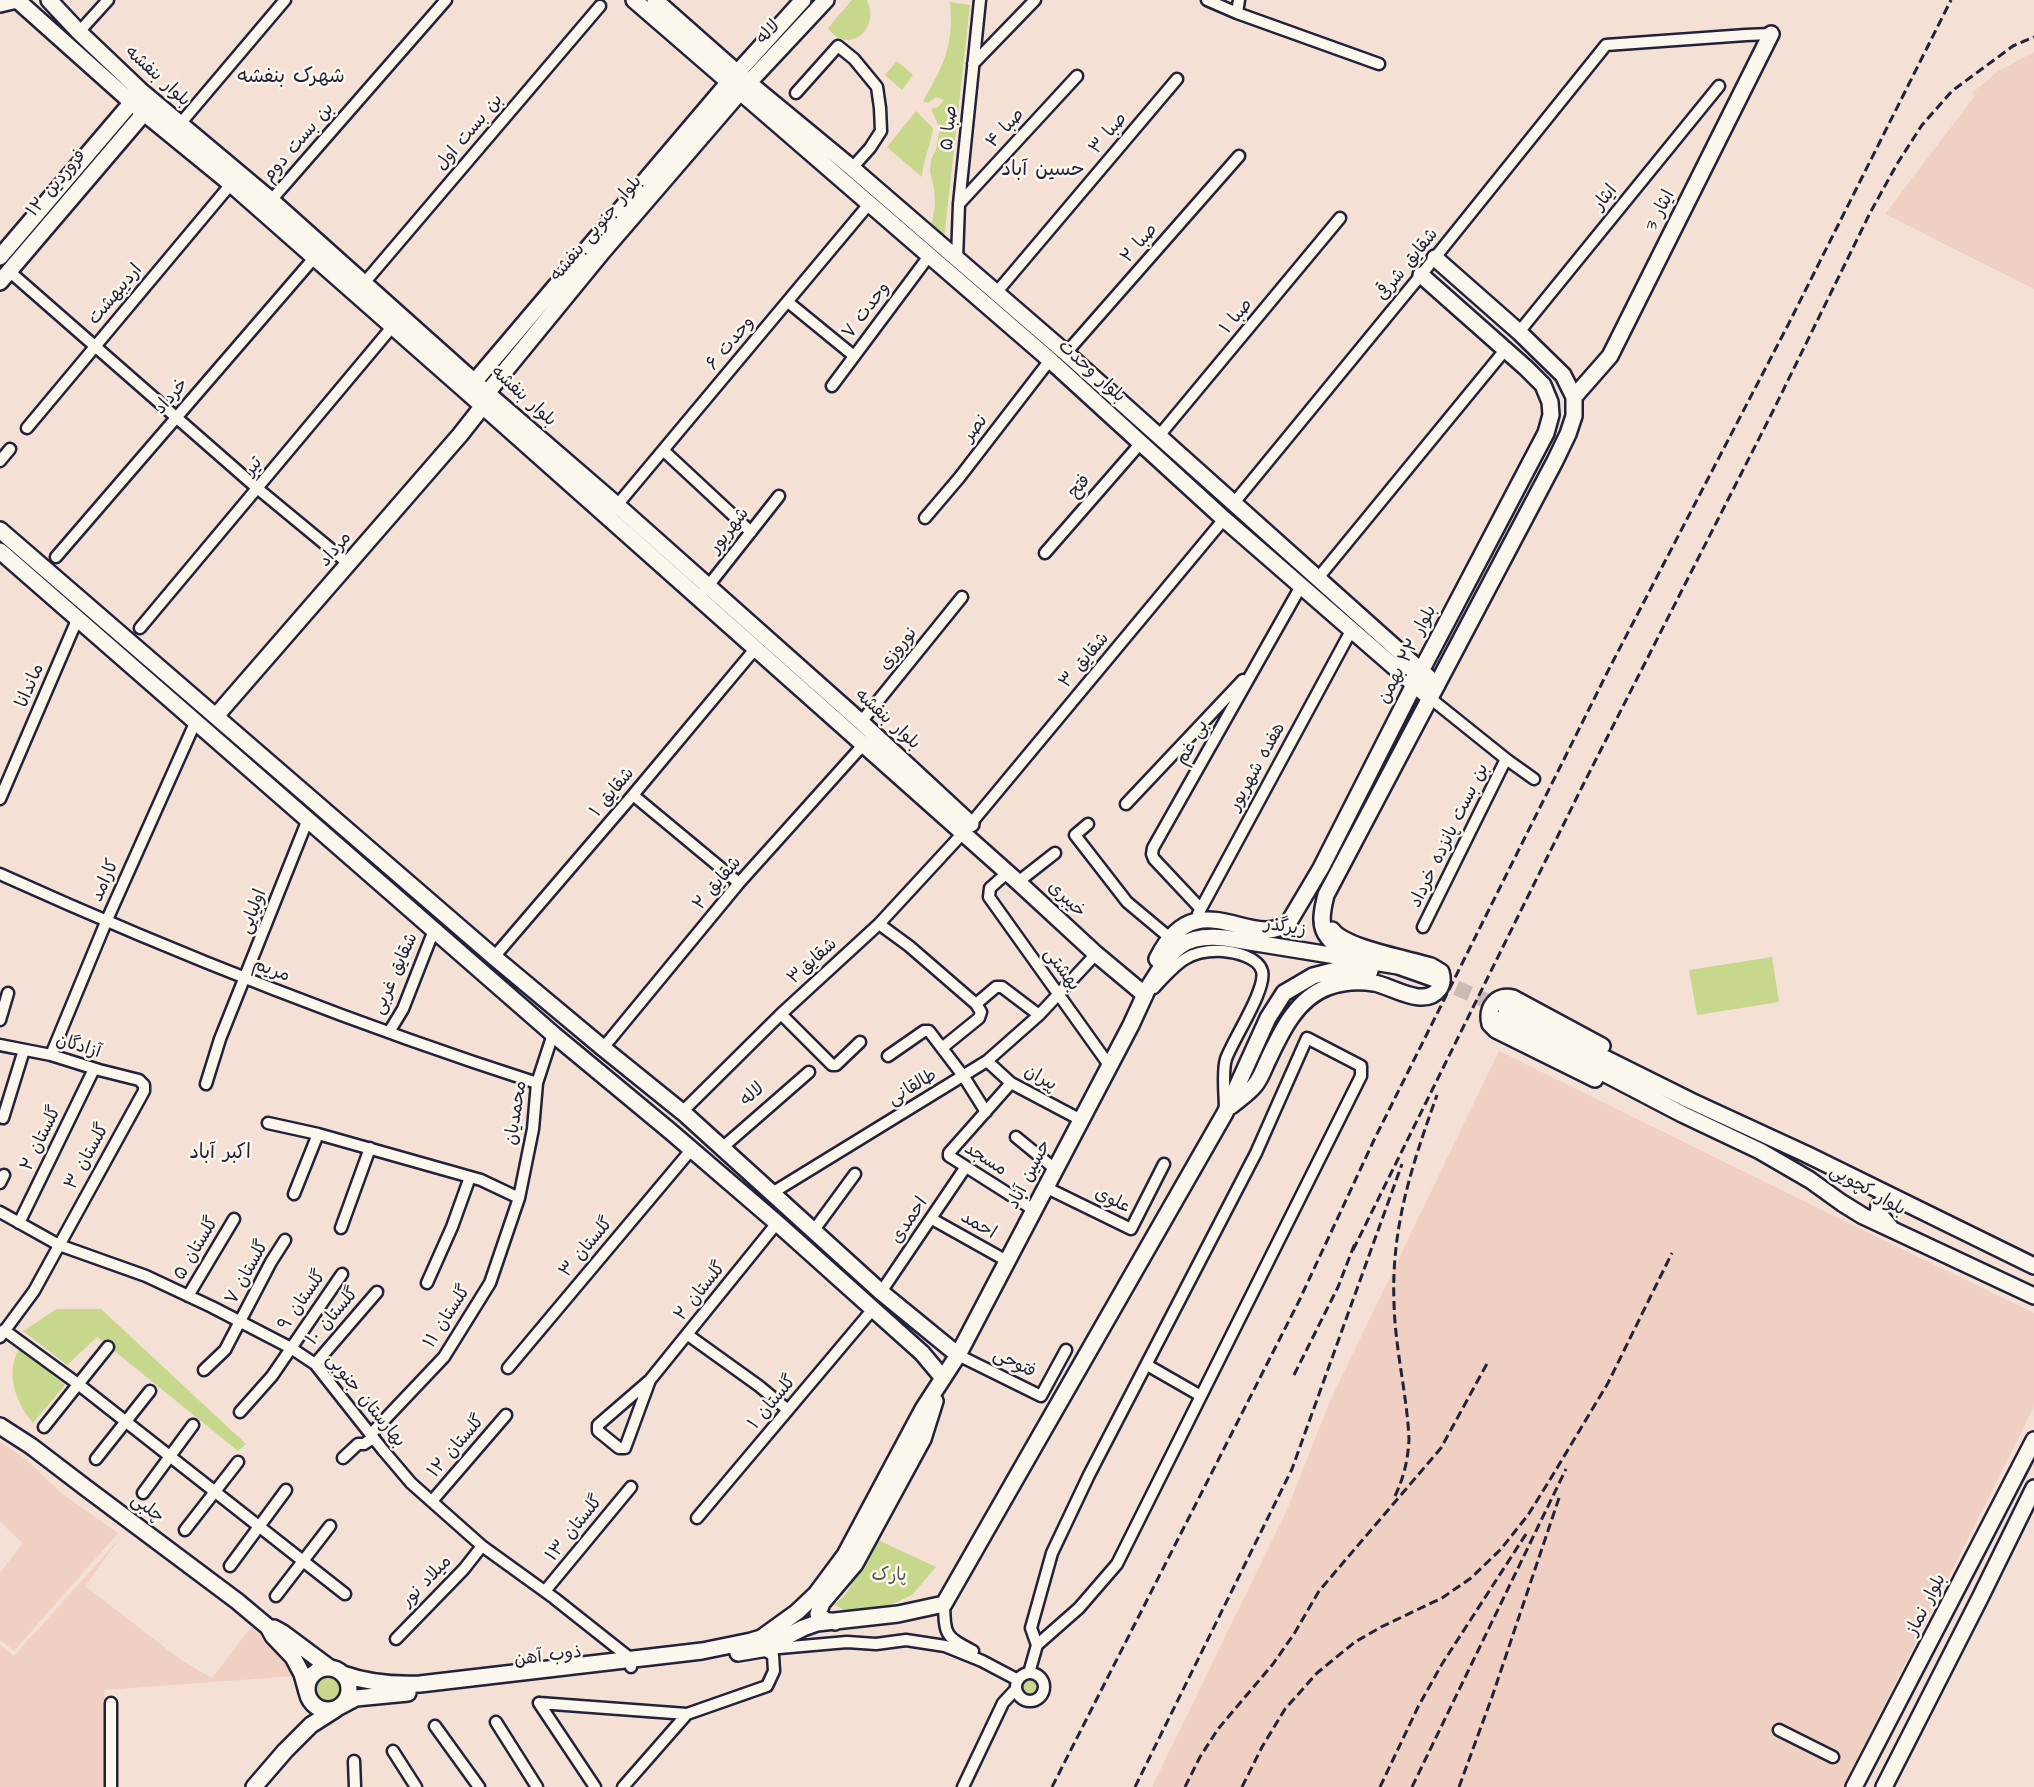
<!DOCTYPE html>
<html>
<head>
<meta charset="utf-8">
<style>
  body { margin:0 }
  canvas { display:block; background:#f4e0d4 }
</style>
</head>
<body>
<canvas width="2034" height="1787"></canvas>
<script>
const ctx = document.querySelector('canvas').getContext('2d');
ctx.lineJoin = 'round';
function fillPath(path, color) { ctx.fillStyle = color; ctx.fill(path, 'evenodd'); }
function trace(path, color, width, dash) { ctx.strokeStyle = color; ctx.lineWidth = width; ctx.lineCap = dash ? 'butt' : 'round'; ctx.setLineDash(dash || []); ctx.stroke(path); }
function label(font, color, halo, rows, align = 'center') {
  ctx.font = font + ' "Architects Daughter","Playpen Sans Arabic",sans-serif'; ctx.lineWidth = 5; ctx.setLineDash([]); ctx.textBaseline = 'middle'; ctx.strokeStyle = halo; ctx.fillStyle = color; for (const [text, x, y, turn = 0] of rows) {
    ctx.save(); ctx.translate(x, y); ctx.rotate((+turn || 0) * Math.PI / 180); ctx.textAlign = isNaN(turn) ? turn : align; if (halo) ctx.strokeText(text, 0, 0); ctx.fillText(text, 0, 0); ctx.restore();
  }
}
const built = new Path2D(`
  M2034,52V289L1885,214L1974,97L1972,93L1997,72Z
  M1499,1051L1840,1219L2034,1313V1407L1843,1787H1152L1286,1512L1330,1401Z
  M0,1442L26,1459L61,1493L118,1533L14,1651L0,1640V1573L23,1543L0,1522Z
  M120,1538L85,1586L181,1660L212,1678L252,1626L295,1676L104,1690L108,1787H0V1645L14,1656Z`);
const green = new Path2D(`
  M852,0H867C881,30 847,56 828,28Z
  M950,2L970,5L944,239L931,227L935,205L934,188L930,172L931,160L936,149L940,129L931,109L938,107L944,100L936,97L928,103L923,101C944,65 954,45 950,2Z
  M897,61L913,75L902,90L885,75Z
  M916,111L933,128C931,145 923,159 922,177L887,147Z
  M1772,957L1779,1002L1697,1015L1689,970Z
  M57,1309H101L246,1444L238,1451L97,1337L67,1365L23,1331Z
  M20,1348L65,1385L33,1423C16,1403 4,1372 20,1348Z
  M878,1540L936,1567L912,1595L893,1604L853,1614L834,1605L846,1594Z
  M327,1671C342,1673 348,1683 345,1697L324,1708C304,1700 306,1675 327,1671Z
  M1018 1687a12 12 0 1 1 24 0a12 12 0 1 1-24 0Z`);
const secondaryTunnel = new Path2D(`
  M1435,979L1506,1009`);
const street = new Path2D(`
  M1207,0L1237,13L1379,64
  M1237,13L1239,0
  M79,32L108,0
  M973,64L1035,0
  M796,93L838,46L854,59L877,87L880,108L881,131L870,148L852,168
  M180,124L285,0
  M959,204L1077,76
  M267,205L446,0
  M957,259L959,204L980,0
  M9,271L257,488L349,564
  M365,282L600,6
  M996,293L1177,79
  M788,302L854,356
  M1519,332L1719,86
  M1066,353L1239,156
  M832,386L929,256
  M27,428L231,184
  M1158,437L1340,218
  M664,451L751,532
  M0,461L10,449
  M1233,504L1421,275L1606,45L1746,35L1771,34
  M613,510L869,204
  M925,518L959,478L1050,360
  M1045,553L1140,444
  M56,557L314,258
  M1318,578L1505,350
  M705,590L779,496
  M140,628L392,327
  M1430,698L1506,759L1534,779
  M861,722L962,597
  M633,795L739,883
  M0,799L77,620
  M1126,804L1243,680
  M1088,824L1075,835L1127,902L1170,938
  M1007,873L990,888L989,897L1109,1065
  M0,874C175,953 354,1024 537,1083
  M1018,882L1055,853
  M1200,908L1154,859L1152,854L1153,848L1301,586
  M1198,914L1352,629
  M879,924L909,946L976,1004
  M1423,927L1506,759
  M494,957L633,795L755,649
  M1154,988C1176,964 1188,949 1223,951C1235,952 1258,957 1262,971C1267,989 1233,1039 1226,1059C1222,1071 1225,1096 1225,1109
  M781,1014L832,1065H836L860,1042
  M0,1020L8,993
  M389,1032L403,1009L434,930
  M0,1045L51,1055L99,1070L139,1080L144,1085V1091L34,1291L0,1337
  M603,1048L739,883L863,745
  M942,1048L979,1018L981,1012L976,1004L996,987H1002L1039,1015
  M51,1055L106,922L195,723
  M888,1056L924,1031H929L964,1077L986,1112
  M987,1061L1011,1083L1081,1120
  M1011,1083L949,1153V1156L1034,1210
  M206,1084L220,1039L308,819
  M682,1112L781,1014L879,924L963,833L1224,519
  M3,1118L24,1050
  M268,1123L318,1134L481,1180L519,1198
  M1016,1137L1055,1169
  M723,1147L809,1072
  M0,1183L4,1175
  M1045,1187L1131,1229L1164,1164
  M772,1193L987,1061L1039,1015L1096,954
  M294,1194L318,1134
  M0,1212L59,1245L146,1276L212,1307L291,1348L315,1364L383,1450L411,1483L482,1546L554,1598L631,1659V1667
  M932,1219L1007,1261
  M19,1223L94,1069
  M341,1228L370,1148
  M814,1230L855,1174
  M427,1283L452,1227L470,1177
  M881,1292L965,1168
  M188,1296L234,1219
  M4,1330L78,1384L345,1594
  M688,1335L759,1386L788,1410
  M958,1355L1041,1396L1066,1350
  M315,1364L377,1292
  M1147,1365L1201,1396
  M508,1368L691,1150
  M204,1370L225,1350L271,1262L285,1240
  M650,1380L625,1448H619L598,1431V1425L650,1380L777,1223
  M240,1412L272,1376L342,1274
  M44,1427L108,1347
  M371,1434L444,1357L490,1283L519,1198L533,1129L537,1083L553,1034
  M343,1458L358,1444H364L373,1438
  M96,1459L150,1391
  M143,1493L193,1425
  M432,1501L506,1415
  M697,1518L873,1309
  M185,1530L238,1462
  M230,1566L286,1490
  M545,1591L631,1487
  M276,1596L330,1526
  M944,1604C945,1636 945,1636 973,1651
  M396,1639L464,1569L482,1546
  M768,1649L847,1642L876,1644L906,1640L945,1646L982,1661L1018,1680
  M1029,1673L1037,1645L1031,1628L1052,1553L1089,1475L1256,1153L1307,1038L1361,1066V1076L1117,1564L1079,1608L1037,1645
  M1016 1687a14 14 0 1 1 28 0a14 14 0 1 1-28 0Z
  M111,1703V1787
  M539,1703L687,1714
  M539,1703L595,1787
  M496,1722L537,1787
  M435,1726L479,1787
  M1779,1730L1833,1757
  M393,1751L416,1787
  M354,1761L355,1787
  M623,1787L687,1714L767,1686L774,1671L773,1655L762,1649
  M963,1787L1003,1703L1016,1689`);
const secondary = new Path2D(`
  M17,0L138,108L231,184L467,392L1018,882L1096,954L1145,995
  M49,0L79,32L141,91L271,200L487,393L618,506L861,722L971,824
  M634,0L1050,360L1224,519L1430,698
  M655,0L749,83L852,168L1066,353L1437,685
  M0,4L17,0
  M0,257L138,95
  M0,282L150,106
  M470,387L728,83L803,0
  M1574,397L1610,356L1771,34
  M0,530L494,957L603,1048L686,1115L881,1292L958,1355
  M0,551L553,1034L670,1131L777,1223L922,1353L943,1378
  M216,716L460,435L482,407L487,393L604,250L740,92L826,0
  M1350,957C1322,935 1317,930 1326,895L1555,461L1568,434L1574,416V397L1563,375L1519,332L1435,258
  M1157,959C1197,878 1252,953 1289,922L1321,868L1421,671L1546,433L1551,415L1550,402L1543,385L1526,368L1421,275
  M1506,1009L1691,1101L1806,1154L2034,1266
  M1500,1019L1682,1114L1760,1151L1810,1180L1842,1203L1863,1216L2034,1296
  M1595,1079L1496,1030L1490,1024C1486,1008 1496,994 1513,998L1602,1046
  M1231,1106C1239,1099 1249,1093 1255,1085C1261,1078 1264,1068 1268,1060C1281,1032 1297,998 1328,987C1342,982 1360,981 1374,983C1392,986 1424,1009 1439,989C1443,984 1443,979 1441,972L1431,966C1408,959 1345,948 1332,930
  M1890,1227L1878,1213L1879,1206L1883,1201L1899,1202
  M0,1426L31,1446L86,1488L237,1601L268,1627L273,1636L293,1657L302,1674L307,1692
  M835,1622L825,1620L818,1614L822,1603L855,1564L923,1439L935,1401
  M274,1628L283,1633L330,1668
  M738,1653L762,1649L803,1628L817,1623L898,1614L944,1604L1225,1113L1268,1018L1284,993L1313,976L1344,968L1370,971
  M307 1689a21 21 0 1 1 42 0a21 21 0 1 1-42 0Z
  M343,1674C368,1683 394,1685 420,1684L702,1651L751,1641L761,1638L797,1612L816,1594L845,1555L923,1409L958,1355L1131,1025L1148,988C1171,952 1179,933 1225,938L1398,966L1435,979
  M341,1706L356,1698L408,1693
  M254,1787L285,1751L311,1725L336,1709
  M1854,1787L2034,1440
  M1884,1787L1980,1598L2034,1488`);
const rail = new Path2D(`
  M1353,1250L1583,785L1773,411L1870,213L1897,164L1922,125L1952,91L2013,46L2034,37
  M1294,1375L1338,1287L1355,1243
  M1395,1496C1404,1477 1408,1460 1409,1439C1407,1394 1395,1349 1394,1303C1391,1227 1412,1165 1437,1095
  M1052,1787L1299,1301L1374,1140L1610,667L1788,325L1951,0
  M1135,1787L1292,1469L1402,1164
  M1185,1787L1200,1757L1218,1729L1273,1664L1294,1634L1319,1591L1441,1448L1489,1360
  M1242,1787L1262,1747L1285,1709L1317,1673L1355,1642L1381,1627L1442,1598L1471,1578L1501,1549L1528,1515L1551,1478L1608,1383L1672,1253
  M1380,1787L1418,1707L1442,1664L1528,1531
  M1412,1787L1566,1469
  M1459,1787L1492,1697L1559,1498`);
const streetNames = [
  ["لاله",769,33,-46],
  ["بلوار بنفشه",157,77,42],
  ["صبا ۵",950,128,-84],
  ["صبا ۴",1006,129,-47],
  ["بن بست اول",470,133,-50],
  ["صبا ۳",1109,134,-50],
  ["بن بست دوم",299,143,-49],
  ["فروردین ۱۲",57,184,-50],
  ["ایثار",1606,198,-51],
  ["ایثار 3",1661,211,-63],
  ["بلوار جنوبی بنفشه",597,229,-50],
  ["صبا ۲",1140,244,-49],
  ["شقایق شرقی",1408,265,-51],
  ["اردیبهشت",116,295,-50],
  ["وحدت ۷",867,311,-53],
  ["صبا ۱",1237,317,-50],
  ["وحدت ۶",731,344,-50],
  ["بلوار وحدت",1091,372,42],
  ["خرداد",172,397,-49],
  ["بلوار بنفشه",523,397,42],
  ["نصر",976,429,-52],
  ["تیر",254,467,-50],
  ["فتح",1080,487,-49],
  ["شهریور",730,531,-52],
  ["مرداد",336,550,-49],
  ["نوروزی",899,649,-51],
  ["بلوار ۲۲ بهمن",1408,655,-63],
  ["شقایق ۳",1085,661,-50],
  ["ماندانا",31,686,-67],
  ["بلوار بنفشه",887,720,42],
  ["بی غم",1193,743,-61],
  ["هفده شهریور",1258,767,-61],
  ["شقایق ۱",613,793,-50],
  ["بن بست پانزده خرداد",1450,836,-64],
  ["کارامد",106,881,-66],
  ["شقایق ۲",718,884,-50],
  ["خیبری",1066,900,43],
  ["اولیایی",254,912,-69],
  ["زیرگذر",1285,928,9],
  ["شقایق۳",813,962,-42],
  ["بهشتی",1061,970,54],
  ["مریم",271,971,20],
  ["شقایق غربی",396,974,-66],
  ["آزادگان",78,1047,17],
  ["پیران",1040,1079,29],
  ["طالقانی",913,1088,-31],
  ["لاله",753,1095,-41],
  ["محمدیان",517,1113,-81],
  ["گلستان ۲",42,1139,-64],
  ["گلستان ۳",88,1157,-61],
  ["مسجد",985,1160,32],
  ["حسین آباد",1030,1175,-63],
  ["بلوار کچویی",1867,1191,30],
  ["علوی",1112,1201,26],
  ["احمدی",910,1221,-56],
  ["احمد",978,1226,30],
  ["گلستان ۳",587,1248,-50],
  ["گلستان ۵",197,1249,-59],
  ["گلستان ۷",248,1273,-61],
  ["گلستان ۲",701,1292,-51],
  ["گلستان ۹",303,1301,-55],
  ["گلستان ۱۰",333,1317,-49],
  ["گلستان ۱۱",448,1317,-57],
  ["فتوحی",1014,1364,26],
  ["بهارستان جنوبی",365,1401,51],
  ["گلستان ۱",773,1403,-50],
  ["گلستان ۱۲",457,1447,-49],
  ["چلبی",147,1509,37],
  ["گلستان ۱۳",575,1529,-51],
  ["میلاد نور",427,1582,-46],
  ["بلوار نماز",1927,1605,-63],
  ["ذوب آهن",548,1657,-7]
];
const parkNames = [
  ["پارک",889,1576]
];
const neighbourhoodNames = [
  ["شهرک بنفشه",291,78],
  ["حسین آباد",1043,171],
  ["اکبر آباد",220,1154]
];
fillPath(built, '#efd0c3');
fillPath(green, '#c7d78c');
trace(secondaryTunnel, '#cabab5', 15, [15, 8]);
trace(street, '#22223b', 15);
trace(secondary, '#22223b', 20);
trace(street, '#fbf7ec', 10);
trace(secondary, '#fbf7ec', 15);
trace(rail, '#22223b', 3, [9, 4.5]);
label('18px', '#22223b', '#fbf7ec', streetNames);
label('18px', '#545853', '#fbf7ec', parkNames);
label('20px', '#22223b', '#fbf7ec', neighbourhoodNames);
</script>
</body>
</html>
